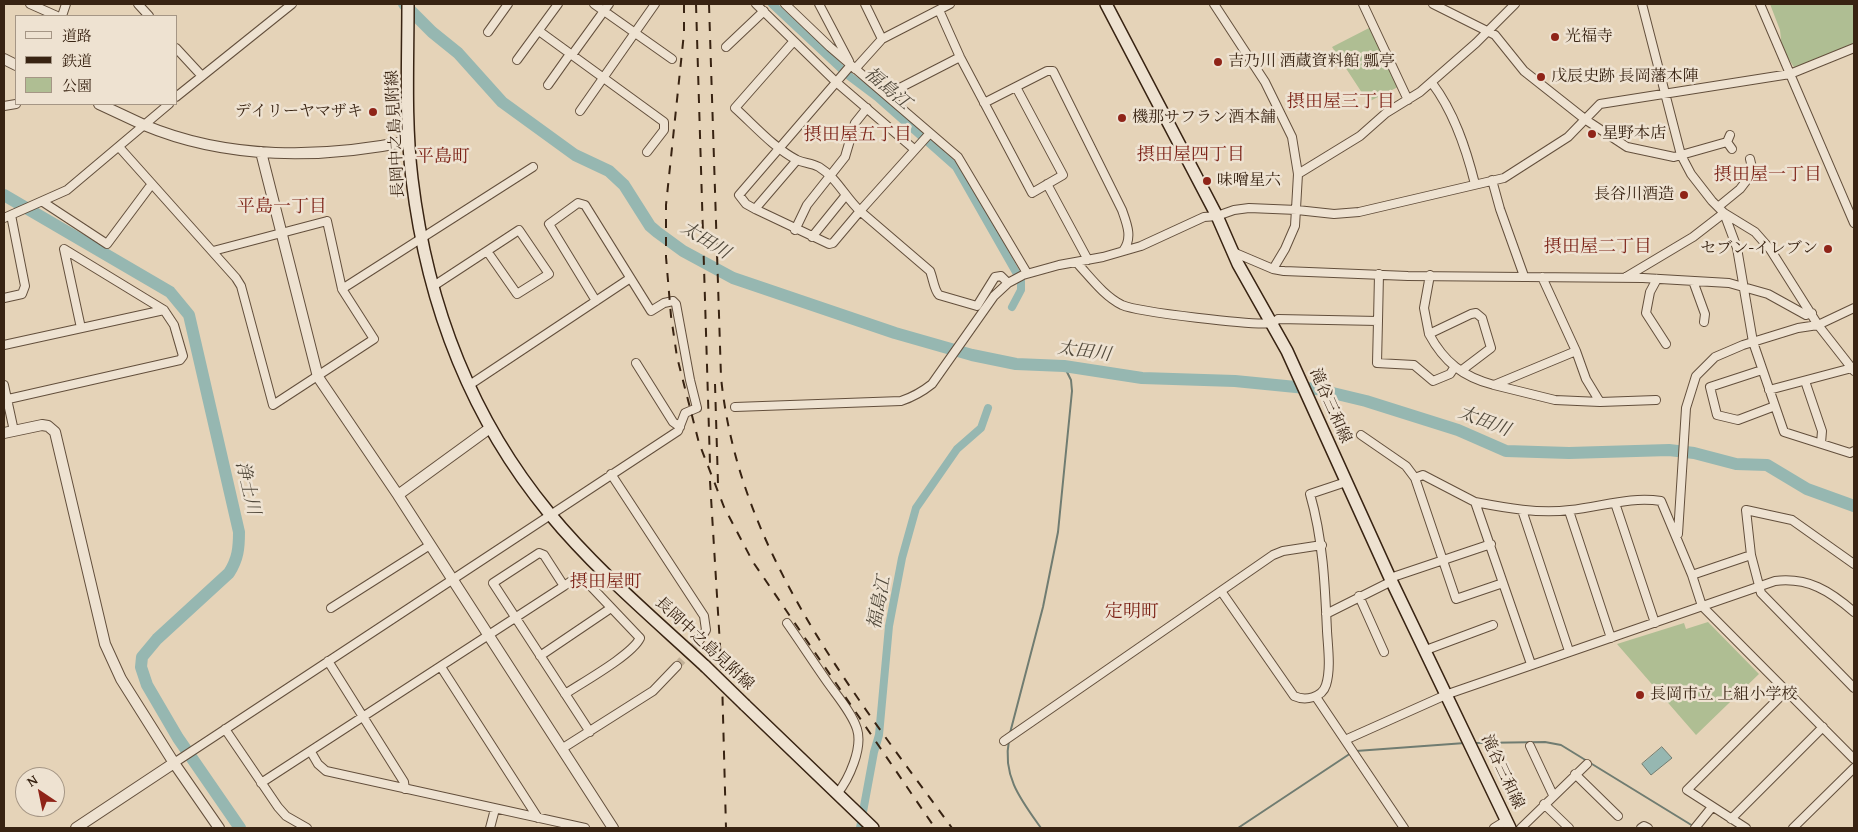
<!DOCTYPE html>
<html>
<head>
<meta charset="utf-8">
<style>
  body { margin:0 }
  #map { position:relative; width:1858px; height:832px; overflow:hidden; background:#e5d3b8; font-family:"Gentium Book Plus","Noto Serif JP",serif }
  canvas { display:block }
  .frame { position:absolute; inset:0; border:5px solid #382312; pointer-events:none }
  .legend { position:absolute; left:15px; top:15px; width:162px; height:90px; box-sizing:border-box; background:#eee2d1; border:1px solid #a59685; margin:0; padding:6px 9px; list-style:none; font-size:15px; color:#382312 }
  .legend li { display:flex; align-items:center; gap:10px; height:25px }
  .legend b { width:25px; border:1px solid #a59685 }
  .north { position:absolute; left:15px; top:767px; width:50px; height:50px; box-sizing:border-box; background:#eee2d1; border:1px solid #a59685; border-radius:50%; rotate:326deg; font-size:14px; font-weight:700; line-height:20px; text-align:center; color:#382312 }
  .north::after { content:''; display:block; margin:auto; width:18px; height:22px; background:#8f2418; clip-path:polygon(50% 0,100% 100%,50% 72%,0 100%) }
</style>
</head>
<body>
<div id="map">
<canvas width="1858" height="832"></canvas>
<div class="frame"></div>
<ul class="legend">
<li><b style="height:6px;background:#eee2d1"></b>道路</li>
<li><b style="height:6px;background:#382312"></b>鉄道</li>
<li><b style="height:14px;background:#afbe93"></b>公園</li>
</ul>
<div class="north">N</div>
</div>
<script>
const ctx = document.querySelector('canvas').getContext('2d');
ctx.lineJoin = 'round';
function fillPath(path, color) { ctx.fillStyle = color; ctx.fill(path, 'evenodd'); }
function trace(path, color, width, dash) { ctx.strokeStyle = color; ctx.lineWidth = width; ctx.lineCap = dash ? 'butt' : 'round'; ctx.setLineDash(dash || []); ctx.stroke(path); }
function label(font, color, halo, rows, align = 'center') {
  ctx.font = font + ' "Gentium Book Plus","Noto Serif JP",serif'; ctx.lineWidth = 5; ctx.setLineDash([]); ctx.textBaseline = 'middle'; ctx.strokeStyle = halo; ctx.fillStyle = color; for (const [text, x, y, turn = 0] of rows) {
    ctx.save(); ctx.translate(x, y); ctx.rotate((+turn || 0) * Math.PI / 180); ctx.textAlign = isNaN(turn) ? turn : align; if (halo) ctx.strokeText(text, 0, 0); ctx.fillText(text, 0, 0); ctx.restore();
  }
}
const green = new Path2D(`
  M1770,4H1854V43L1795,69L1782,48L1780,30Z
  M1371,27L1398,87L1368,102L1332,47Z
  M1708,622L1759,674L1696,735L1617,644L1684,623L1686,629Z`);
const water = new Path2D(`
  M1662,747L1672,758L1651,775L1642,764Z`);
const stream = new Path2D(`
  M1010,733L1043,607L1058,532L1072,391L1071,380L1064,366
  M1009,740C1002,776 1021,800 1041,828
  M1475,743L1545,742L1561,745L1693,826
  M1356,751L1465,743
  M1238,828L1351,753`);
const canal = new Path2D(`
  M772,4L849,76L877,97L956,167L1021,281V290L1012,307
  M860,828L874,752L879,735L889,626L902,558L916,508L957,449L981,428L988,408`);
const river = new Path2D(`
  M404,4L432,32L458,53L502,102L575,155L609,171L624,185L650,226L657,232L683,251L733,278L895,333L972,355L1016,364L1064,366L1142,378L1235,381L1316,389L1366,401L1458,430L1506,451L1569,453L1669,450L1694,453L1736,464L1767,465L1807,489L1854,506
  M4,195L170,292L189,315L239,532C239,548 238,559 229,573L157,639L142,657L141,667L147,685L178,738L240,828`);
const minorTunnel = new Path2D(`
  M677,666L699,641`);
const minor = new Path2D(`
  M30,4L57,16
  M138,4L149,16
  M594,4L672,59
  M756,4L836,82L914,149
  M785,4L830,47L958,157L1027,273
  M819,4L849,61
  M865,4L882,39
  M1214,4L1265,82L1292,137L1298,174L1295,226L1285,249L1273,269
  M1363,4L1408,100
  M1433,4L1495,35L1524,71L1586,120L1627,147L1674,157L1727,142
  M1642,4L1681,155L1691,174L1712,201L1724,213L1755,232L1770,249L1818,325L1854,371
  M1760,4L1854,223
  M939,10L960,57L1032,193L1063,175L1016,87
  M62,16L66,4
  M539,31L664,122V130L647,152
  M488,32L508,4
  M793,42L735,108C754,125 774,148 797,160C804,163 812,163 819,167C837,178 845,197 860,211L833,243L829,244L755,209L746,204L739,195L851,65
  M726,47L764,11
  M176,48L201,75
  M572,55L609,4
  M517,60L558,4
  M855,69L882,39L950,4
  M1432,83C1454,112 1466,148 1475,184
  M548,85L570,54
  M886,95L960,57
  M176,97L292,4
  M984,103L1047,71H1053L1122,210C1127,224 1133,238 1123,251
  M4,106L16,104
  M580,111L655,4
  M930,133L860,211L930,271C933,278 934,290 939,295L977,306L995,277L1001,276L1008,283
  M1730,135L1727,142L1732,149
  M119,147L236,278L241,286L273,405L374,339L342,289L327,221L213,251
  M1298,174L1360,136L1386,113L1420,92L1476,43L1515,4
  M1492,180L1500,209L1524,276
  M1047,184L1088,260
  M43,202L107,244L151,185
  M1718,207L1740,189L1753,172L1750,159
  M755,209L797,160
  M1724,213L1737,248L1753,342L1784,432L1850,453L1854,451
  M4,218L67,190L169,104
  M795,230L807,205L845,157L855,123L867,108
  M812,237L846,195
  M1233,252L1273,269L1284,271L1408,276L1643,278L1729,283L1768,294L1806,315L1812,313
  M1077,263C1091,278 1104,296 1122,305C1138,312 1255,326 1272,323C1274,322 1277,320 1278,319L1378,321L1379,274
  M1430,275L1424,308L1429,334L1471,314L1476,313L1482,318L1491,348L1462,370
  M1626,277L1693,237L1724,213
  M1657,279L1650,292L1646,313L1666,344
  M1693,281L1705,314L1704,322
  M432,287L519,230L549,274L517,294L487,251
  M342,289L533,167
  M4,298L22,294L25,286L11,215
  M1378,321L1377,363L1414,365L1433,381L1450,374L1454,368
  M1429,334C1444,362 1463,377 1494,385L1576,351L1542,277
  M4,345L164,310
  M636,363L673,422L680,427
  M1762,370L1710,387L1717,415L1738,420L1775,406
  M1805,381L1822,431L1821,443
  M4,385L14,431
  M1494,385L1555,400L1600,402L1586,379L1576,351
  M468,386L629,279
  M1769,390L1852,368
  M4,400L180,360L183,356L174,325L164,310L64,249L81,328
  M1600,402L1656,400
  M735,407L901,401C913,397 922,392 932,384L994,296L1008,283L1023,275L1059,265L1103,257L1141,246L1204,217L1217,216L1234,210L1249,208L1297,210L1334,214L1359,212L1504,178L1568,137L1600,104L1790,74L1854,48
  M1361,435L1406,466L1415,478
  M611,474L704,616L706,630L699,641
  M1475,502L1423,475L1415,478L1456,599L1503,583
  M1615,503L1655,623
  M1522,510L1569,651
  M1569,511L1611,638
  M1678,534L1686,408L1696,376L1715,357L1743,345L1798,328L1818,325L1854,308
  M1854,564L1792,520L1746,510L1751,555L1761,593L1854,688
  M1692,575L1751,555
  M1390,578L1491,544
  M1221,591L1294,696C1305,701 1322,698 1326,685C1331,669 1328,648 1327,631C1325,585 1323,539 1310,494L1346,482
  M1359,596L1384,652
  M331,608L430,545
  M1326,614L1392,581
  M787,623C801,643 814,663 828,683C838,697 852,713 857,729C863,748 849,779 837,794
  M1426,650L1493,625
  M540,656L611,608
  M328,661L404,782L405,789
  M1531,664L1475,502C1506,508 1539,514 1570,510C1601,507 1630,496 1661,501L1692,575L1702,606L1854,759
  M441,667L538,818
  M565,694C583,682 632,655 640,638L583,578L577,577L564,586L544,555L539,553L493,583L590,732
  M1316,697L1404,828
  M225,729L278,807L286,816L307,828
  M1345,740L1448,694L1775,581C1808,577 1830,591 1854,612
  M1004,741L1273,555L1283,551L1322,545
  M1530,746L1553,795
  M563,748L653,691L677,666
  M311,752L318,764L326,771L585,828
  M174,763L678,431L685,413L697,408L690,380L676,304L673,301L664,303L651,311L585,205L578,203L549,224L596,301
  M1575,774L1618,816
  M261,783L564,586
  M1544,804L1569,828
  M1731,819L1823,727
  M490,828L495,809
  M1494,828L1507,820
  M1521,828L1587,764
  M1641,828L1644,826L1648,828
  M1695,828L1712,807
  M1746,828L1687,790L1787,690
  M1793,828L1854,768`);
const tertiary = new Path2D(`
  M4,59L16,65
  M99,104C114,111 129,118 144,125C227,160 322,159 409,141
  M261,152L318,377L398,495L613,828
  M4,433L42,425L48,426L55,432L105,644L121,679L174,763L219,828
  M398,495L490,428
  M76,828L174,763`);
const secondary = new Path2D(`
  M408,4C408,62 405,122 412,179C427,303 470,417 549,513C595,569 652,617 705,666
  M1106,4L1217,216L1238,264L1287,351L1390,578L1510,828
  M745,705L873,828`);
const rail = new Path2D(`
  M684,4V33L666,205V257L671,316L677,357L699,443L724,507L753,562L935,828
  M696,4L710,464
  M709,4L721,377C738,551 852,691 952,828
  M715,384L718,484
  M710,481L722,678L726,828`);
const secondaryBridge = new Path2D(`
  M705,666L745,705`);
const markers = [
  [1555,37,5,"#8f2418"],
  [1218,62,5,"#8f2418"],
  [1541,77,5,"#8f2418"],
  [373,112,5,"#8f2418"],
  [1122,118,5,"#8f2418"],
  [1592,134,5,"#8f2418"],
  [1207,181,5,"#8f2418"],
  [1684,195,5,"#8f2418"],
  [1828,249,5,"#8f2418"],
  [1640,695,5,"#8f2418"]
];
const poiNames = [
  ["光福寺",1565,37],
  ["吉乃川 酒蔵資料館 瓢亭",1228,62],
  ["戊辰史跡 長岡藩本陣",1551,77],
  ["デイリーヤマザキ",363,112,"right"],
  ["機那サフラン酒本舗",1132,118],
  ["星野本店",1602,134],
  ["味噌星六",1217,181],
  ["長谷川酒造",1674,195,"right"],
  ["セブン-イレブン",1818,249,"right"],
  ["長岡市立 上組小学校",1650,695]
];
const streetNames = [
  ["長岡中之島見附線",396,134,-93],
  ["滝谷三和線",1330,406,66],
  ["長岡中之島見附線",704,644,43],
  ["滝谷三和線",1502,772,65]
];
const waterNames = [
  ["福島江",887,89,40],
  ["太田川",705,241,32],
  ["太田川",1084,352,8],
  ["太田川",1484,422,21],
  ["浄土川",247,488,77],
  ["福島江",880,603,-79]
];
const neighbourhoodNames = [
  ["摂田屋三丁目",1341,102],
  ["摂田屋五丁目",858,135],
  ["摂田屋四丁目",1191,155],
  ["平島町",443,157],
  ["摂田屋一丁目",1768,175],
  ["平島一丁目",282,207],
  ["摂田屋二丁目",1598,247],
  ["摂田屋町",606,582],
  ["定明町",1132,612]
];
fillPath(green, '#afbe93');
fillPath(water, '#96b7b1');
trace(water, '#707c71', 1);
trace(stream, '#707c71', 2);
trace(canal, '#96b7b1', 8);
trace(river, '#96b7b1', 12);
trace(minorTunnel, '#c2b097', 8, [8, 4]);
trace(minor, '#634f3c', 10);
trace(tertiary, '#634f3c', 12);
trace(secondary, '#382312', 14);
trace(minor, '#eee2d1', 8);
trace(tertiary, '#eee2d1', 10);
trace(secondary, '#eee2d1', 11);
trace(rail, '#382312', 2, [9, 9]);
trace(secondaryBridge, '#382312', 14, []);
trace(secondaryBridge, '#eee2d1', 11);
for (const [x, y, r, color] of markers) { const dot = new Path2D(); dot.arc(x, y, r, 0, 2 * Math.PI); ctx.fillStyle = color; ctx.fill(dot); trace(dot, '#eee2d1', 2); }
label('16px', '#382312', '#eee2d1', poiNames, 'left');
label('16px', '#382312', '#eee2d1', streetNames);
label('italic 18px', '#50483a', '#eee2d1', waterNames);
label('18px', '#7a1f14', '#eee2d1', neighbourhoodNames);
</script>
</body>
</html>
